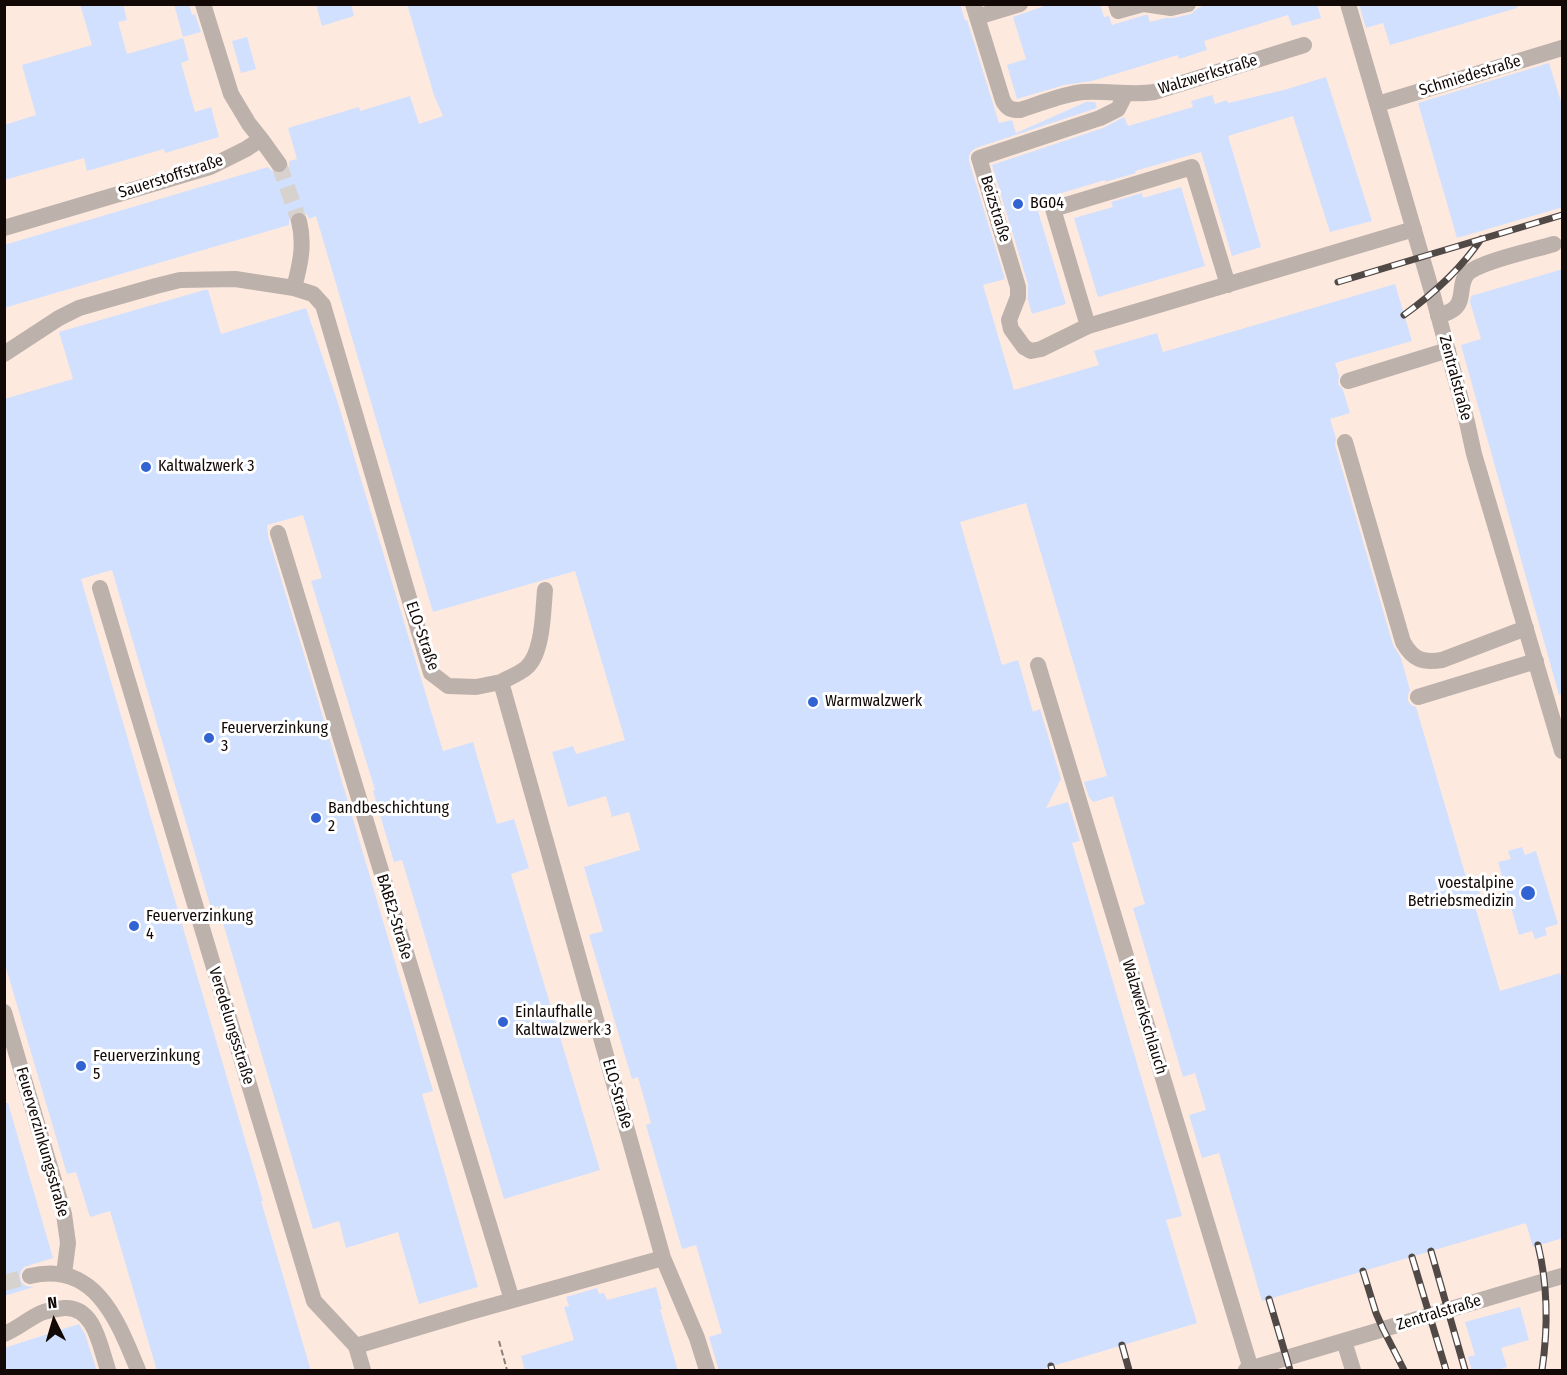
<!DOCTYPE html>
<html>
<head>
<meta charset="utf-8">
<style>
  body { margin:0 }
  #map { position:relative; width:1567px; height:1375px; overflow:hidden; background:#fbf5f3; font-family:"Fira Sans Condensed",sans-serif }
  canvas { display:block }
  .frame { position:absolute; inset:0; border:6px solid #120906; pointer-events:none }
  .north { position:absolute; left:24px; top:1291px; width:60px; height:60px; -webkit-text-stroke:4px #fff; paint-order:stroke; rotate:355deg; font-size:16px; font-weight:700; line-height:24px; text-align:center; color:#120906 }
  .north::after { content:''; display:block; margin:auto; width:21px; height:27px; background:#120906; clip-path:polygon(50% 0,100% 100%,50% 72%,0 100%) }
</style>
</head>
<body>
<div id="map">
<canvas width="1567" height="1375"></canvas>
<div class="frame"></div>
<div class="north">N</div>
</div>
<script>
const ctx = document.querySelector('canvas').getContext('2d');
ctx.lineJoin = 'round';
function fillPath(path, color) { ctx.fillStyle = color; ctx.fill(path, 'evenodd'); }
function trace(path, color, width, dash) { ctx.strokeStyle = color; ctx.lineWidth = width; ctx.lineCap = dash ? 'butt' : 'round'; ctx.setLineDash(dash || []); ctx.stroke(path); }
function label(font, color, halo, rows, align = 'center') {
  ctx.font = font + ' "Fira Sans Condensed",sans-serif'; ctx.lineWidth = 6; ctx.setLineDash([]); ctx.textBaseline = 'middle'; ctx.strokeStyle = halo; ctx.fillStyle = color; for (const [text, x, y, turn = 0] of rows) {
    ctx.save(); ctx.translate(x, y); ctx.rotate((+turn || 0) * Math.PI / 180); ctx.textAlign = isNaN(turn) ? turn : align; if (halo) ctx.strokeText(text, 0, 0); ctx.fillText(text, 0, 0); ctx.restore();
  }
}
const built = new Path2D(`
  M4,5H1562V1370H5Z`);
const building = new Path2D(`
  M80,4H123L127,20L118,22L127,54L183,38L189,60L181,63L195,112L211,107L219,137L165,153L164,149L87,171L84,158L4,180V125L36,115L22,65L92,45Z
  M174,4H189L192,15L195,14L201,32L183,37Z
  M316,4H351L354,16L322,26Z
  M407,4H960L965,20H967L999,123L1012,120L1016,133L1086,102H1095L1097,108L976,148L972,151L969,155V161L1005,279L983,285L1014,390L1099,365L1094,351L1157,333L1163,352L1395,284L1412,341L1335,363L1339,376L1338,384L1343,390L1350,413L1330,419L1336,438L1335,445L1393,645L1401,658L1410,690L1408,695V701L1411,705L1416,707L1467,880L1475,877L1483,904L1475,907L1500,991L1560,973L1563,983V1238L1533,1247L1526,1223L1262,1301L1219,1153L1202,1158L1189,1115L1206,1110L1195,1073L1183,1077L1133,908L1145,904L1113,796L1093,802L1089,797L1084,782L1107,776L1026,503L960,522L1002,665L1018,660L1033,712L1040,709L1061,779L1046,808L1068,802L1080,841L1072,843L1182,1216L1166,1220L1197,1323L1036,1371H719L709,1337L722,1333L696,1245L682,1249L646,1125L651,1123L638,1077L632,1079L589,935L603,931L584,867L640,850L629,812L612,817L606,796L568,807L552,752L573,746L576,754L625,740L575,571L433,612L316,216L309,219L307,215L303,211H296L293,213L289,217V225L4,308V245L268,167L275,174H279L285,173L289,168V161L297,159L288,128L359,107L360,111L410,96L419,124L443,116L434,95Z
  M1050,4H1100L1104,17L1109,16L1112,25L1145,15H1148L1150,22L1165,18H1173L1191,14L1198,8L1208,4H1317L1321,18L1292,26L1288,15L1204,41L1207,50L1179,59L1178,55L1092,81L1064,85L1017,99L1007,65L1026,59L1013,17Z
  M1359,4H1516L1517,8L1390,45L1383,23L1366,28Z
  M247,37L256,69L241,73L232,41Z
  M1549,63L1563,108V207L1457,238L1418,103Z
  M1326,77L1372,221L1330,232L1293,116L1228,136L1261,247L1232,256L1201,152L1135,171L1136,173L1105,182V180L1035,201L1066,304L1032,314L1028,300V284L992,165L1103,128L1124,117L1128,126L1193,107L1191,101L1212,95L1215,104L1227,100L1228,103L1284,90Z
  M1181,187L1205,266L1098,297L1074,218L1113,207L1111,202L1142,193L1143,198Z
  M1563,269V694L1559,695L1461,345L1481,339L1470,302L1471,296Z
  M204,290H208L221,334L306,308L337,400L443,751L473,742L497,824L514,819L529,868L511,874L600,1170L504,1199L402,860L394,862L373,791L375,790L311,581L322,578L303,515L267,525L268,536L318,700L433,1091L422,1094L478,1287L419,1304L398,1232L346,1248L339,1221L313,1229L218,906L211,908L112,570L81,579L263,1201H261L311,1371H157L110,1211L90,1217L76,1172L67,1174L4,961V399L73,379L59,332Z
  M1522,847L1525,855L1536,851L1558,924L1545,928L1547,935L1535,939L1532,931L1519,935L1498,862L1511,859L1508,851Z
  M4,1103H8L53,1258L24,1267L21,1271L20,1277L22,1283L26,1286L34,1287L4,1296Z
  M656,1287L662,1309H660L678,1371H525L521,1356L574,1340L564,1307L569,1306L566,1297L597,1288L599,1294L604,1293L607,1300Z
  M1520,1307L1529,1340L1501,1348L1507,1367L1493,1371H1472L1468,1357L1475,1355L1465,1322Z
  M79,1324L85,1334L97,1371H4V1348Z`);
const minorTunnel = new Path2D(`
  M279,164L299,221
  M4,1283L30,1276`);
const path = new Path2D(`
  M499,1341L507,1370`);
const minor = new Path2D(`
  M973,4L1003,101C1007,108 1010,110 1020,110C1040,104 1062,94 1083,92C1107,90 1131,96 1154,92L1304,45
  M1116,4L1118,11L1143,4
  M1144,4L1171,8L1188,4
  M1348,4L1432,292L1467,422L1474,454L1562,751
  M977,17L1020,4
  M1126,93L1118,109L1100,118L979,158L1018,287V297L1009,320L1011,329L1024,347L1031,351L1041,349L1088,326L1414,229
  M1378,104L1562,48
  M261,139L279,164
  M4,228L210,167L246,149L261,139L249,124L231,94L203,4
  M294,288C300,265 305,245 299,221
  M1438,316C1444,314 1451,312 1455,308C1465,299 1458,283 1468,273C1482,261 1534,250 1554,244
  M1088,326L1053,209L1192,167L1228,285
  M4,354L59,318L79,308L156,286L180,280L235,279L294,288L313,294L323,305L431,673L448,686L476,687L501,682L663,1258L697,1338L707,1370
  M1348,381L1448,350
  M1345,442L1403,642C1413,660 1423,663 1442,660L1526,628
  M278,533L512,1300
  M100,588L314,1301L356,1346L363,1370
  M1038,665L1251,1369
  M501,682C508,678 519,674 526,668C543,654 543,612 545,590
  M1418,697L1536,661
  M4,1012L64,1214L68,1243L64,1274
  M30,1276C96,1260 118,1322 138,1370
  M4,1334C17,1329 28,1319 41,1313C48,1310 56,1309 64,1308C95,1306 100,1347 108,1370
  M1344,1341L1353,1370
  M356,1346L470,1312L663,1258
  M1246,1370L1562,1276`);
const rail = new Path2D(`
  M1338,282L1562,215
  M1404,315C1433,294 1461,269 1481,239
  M1538,1245C1548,1286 1548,1329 1542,1370
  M1431,1251L1465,1370
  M1412,1257L1446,1370
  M1363,1271L1376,1313L1383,1329L1404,1370
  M1269,1299L1290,1370
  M1122,1345L1129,1370
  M1051,1366L1052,1370`);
const markers = [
  [1018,204,6,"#3163d2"],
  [146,467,6,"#3163d2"],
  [813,702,6,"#3163d2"],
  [209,738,6,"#3163d2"],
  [316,818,6,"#3163d2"],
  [1528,893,8,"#3163d2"],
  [134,926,6,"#3163d2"],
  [503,1022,6,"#3163d2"],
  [81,1066,6,"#3163d2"]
];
const streetNames = [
  ["Walzwerkstraße",1208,75,-17],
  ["Schmiedestraße",1470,76,-17],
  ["Sauerstoffstraße",171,177,-18],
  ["Beizstraße",995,209,73],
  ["Zentralstraße",1455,378,75],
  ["ELO-Straße",422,636,71],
  ["BABE2-Straße",394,917,73],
  ["Walzwerkschlauch",1144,1017,73],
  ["Veredelungsstraße",231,1026,73],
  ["ELO-Straße",617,1094,74],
  ["Feuerverzinkungsstraße",42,1142,74],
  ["Zentralstraße",1439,1313,-17]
];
const poiNames = [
  ["BG04",1030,204],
  ["Kaltwalzwerk 3",158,467],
  ["Warmwalzwerk",825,702],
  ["Feuerverzinkung",221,729],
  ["3",221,747],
  ["Bandbeschichtung",328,809],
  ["2",328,827],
  ["voestalpine",1514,884,"right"],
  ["Betriebsmedizin",1514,902,"right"],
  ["Feuerverzinkung",146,917],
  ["4",146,935],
  ["Einlaufhalle",515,1013],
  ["Kaltwalzwerk 3",515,1031],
  ["Feuerverzinkung",93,1057],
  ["5",93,1075]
];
fillPath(built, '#fee9df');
fillPath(building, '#d1e0fe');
trace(minorTunnel, '#d8d2cf', 16, [16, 8]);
trace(path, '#88817e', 2, [6, 3]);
trace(minor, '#bcb1ab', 16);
trace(rail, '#514946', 7);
trace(rail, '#fff', 4.5, [14]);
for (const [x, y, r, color] of markers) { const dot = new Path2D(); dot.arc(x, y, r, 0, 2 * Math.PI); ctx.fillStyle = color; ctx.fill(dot); trace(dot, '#fff', 2); }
label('16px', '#120906', '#fff', streetNames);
label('16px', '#120906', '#fff', poiNames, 'left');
</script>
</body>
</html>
